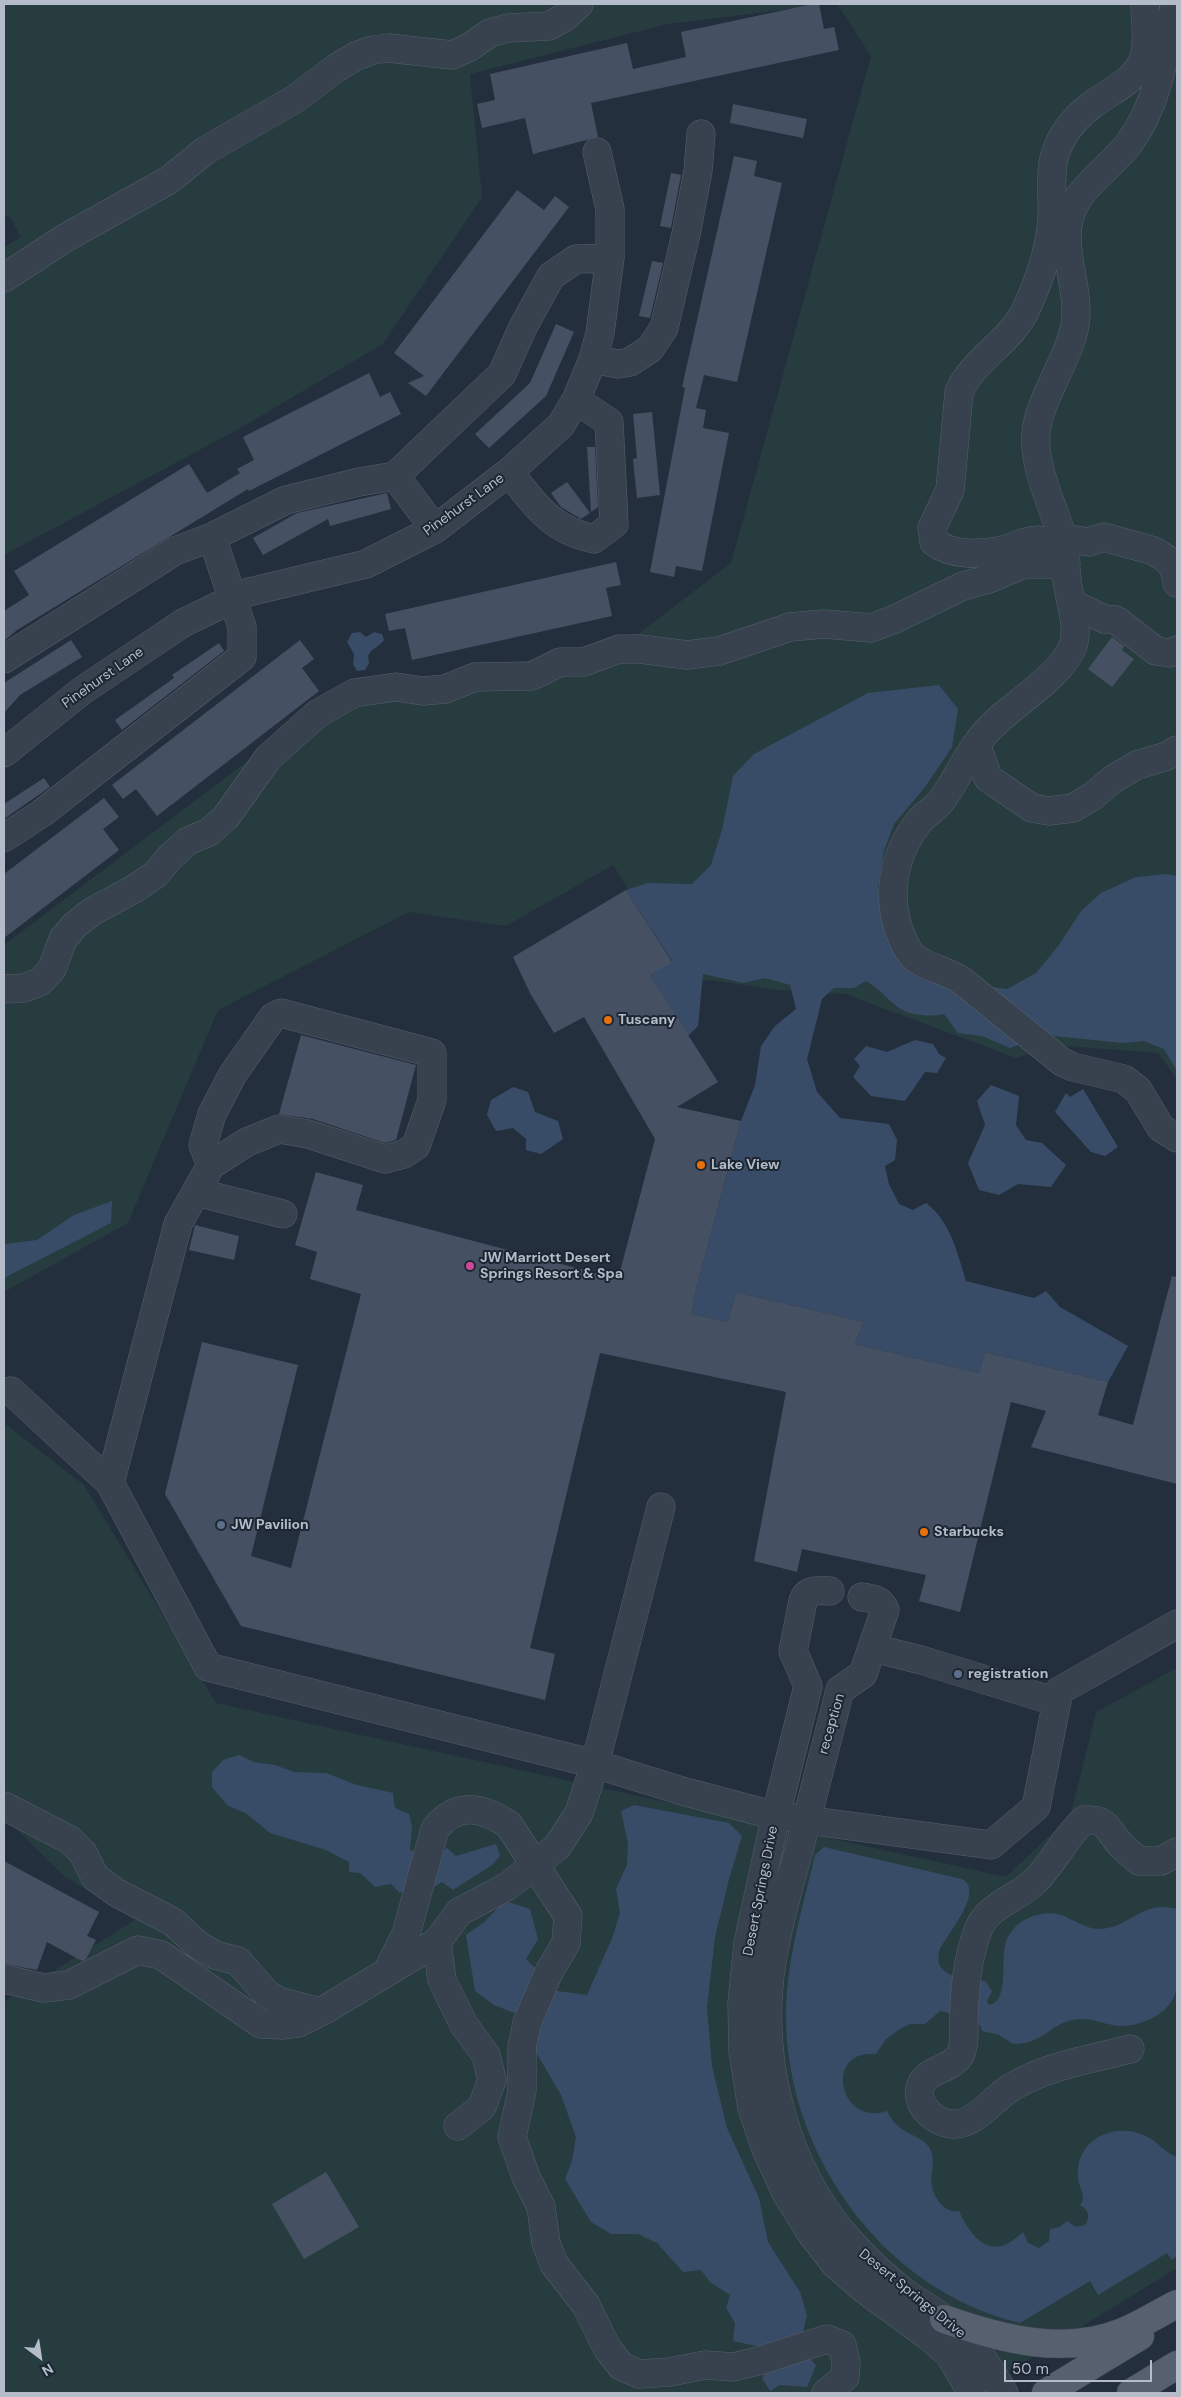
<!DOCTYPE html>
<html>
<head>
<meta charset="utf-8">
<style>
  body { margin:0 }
  #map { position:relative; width:1181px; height:2397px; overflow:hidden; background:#242f3e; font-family:"DM Sans",sans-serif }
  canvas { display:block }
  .frame { position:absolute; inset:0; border:5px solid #b4bcc9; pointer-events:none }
  .north { position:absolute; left:15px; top:2332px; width:50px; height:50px; -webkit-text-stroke:4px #1d2633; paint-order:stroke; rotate:149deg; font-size:14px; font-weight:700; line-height:20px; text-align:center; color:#b4bcc9 }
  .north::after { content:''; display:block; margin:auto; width:18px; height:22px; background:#b4bcc9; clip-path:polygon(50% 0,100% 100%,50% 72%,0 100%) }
  .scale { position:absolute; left:1004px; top:2360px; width:148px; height:22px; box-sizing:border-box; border:2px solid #b4bcc9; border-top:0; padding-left:6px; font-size:15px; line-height:18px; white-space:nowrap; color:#b4bcc9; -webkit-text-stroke:4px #1d2633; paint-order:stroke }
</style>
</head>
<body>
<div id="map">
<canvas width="1181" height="2397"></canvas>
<div class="frame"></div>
<div class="north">N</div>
<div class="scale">50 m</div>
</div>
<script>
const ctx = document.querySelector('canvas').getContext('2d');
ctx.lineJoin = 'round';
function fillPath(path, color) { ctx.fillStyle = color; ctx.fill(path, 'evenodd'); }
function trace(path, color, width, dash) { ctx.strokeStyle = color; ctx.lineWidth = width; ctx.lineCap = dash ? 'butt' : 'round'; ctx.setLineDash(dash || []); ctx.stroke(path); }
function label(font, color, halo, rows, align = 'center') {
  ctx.font = font + ' "DM Sans",sans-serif'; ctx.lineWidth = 4; ctx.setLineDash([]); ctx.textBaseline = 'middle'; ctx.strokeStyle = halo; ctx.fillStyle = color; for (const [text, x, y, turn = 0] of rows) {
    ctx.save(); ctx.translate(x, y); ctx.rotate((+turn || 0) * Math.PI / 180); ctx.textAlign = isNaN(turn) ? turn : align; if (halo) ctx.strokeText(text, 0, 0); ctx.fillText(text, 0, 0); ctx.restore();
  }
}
const green = new Path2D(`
  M4,4H831L668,24L470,74L482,197L383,344L235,431L4,555V247L21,237L10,217L4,215Z
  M837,4H1177V1079L1158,1053L1054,1045L1016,1058L845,994L778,990L711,980L687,984L613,865L506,926L409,912L218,1010L128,1223L4,1292V945L290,729L377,686L625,644L731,563L871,56Z
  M4,1423L84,1485L216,1703L1006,1877L1070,1816L1096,1712L1177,1668V2268L974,2393H4V2002L135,1920L64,1876L4,1817Z`);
const water = new Path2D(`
  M360,632L366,637L374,632L382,634L384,640C379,647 372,648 368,656L369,663L365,670L357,671L353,664L354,654L347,642L352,633Z
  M939,685L958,709L952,747L925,787L894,824L884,851L878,887L880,908L899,961L943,981L1007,989L1036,973L1059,945L1081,911L1101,893L1136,877L1166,874L1177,876V1071L1164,1049L1144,1041L1123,1043L1044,1035L1010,1048L982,1036L958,1033L944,1014C931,1017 911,1016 899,1008C887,1000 881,989 866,981L854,988H834L822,999L807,1059L817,1092L840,1118L889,1124L897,1140L895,1160L885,1166L889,1184L899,1204L913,1210L926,1203C951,1222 957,1252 966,1281L1034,1298L1046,1291L1060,1307L1128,1346L1108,1382L985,1352L979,1373L855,1344L864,1322L736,1292L728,1322L692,1314L695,1293L741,1121L755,1085L761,1046L775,1026L796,1009L790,985L765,978L743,983L703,974L698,1026L688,1036L650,975L672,961L626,890L648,883L692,884L711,865L722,830L733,776L754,754L868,693Z
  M915,1040L933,1044L939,1054L946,1058L937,1073L925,1072L905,1101L871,1096L853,1077L860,1066L854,1059L866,1046L887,1052Z
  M991,1085L1019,1096L1016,1125L1026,1140L1042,1143L1066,1165L1051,1187L1018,1184L999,1195L979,1190L968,1163L985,1125L977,1101Z
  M513,1087L528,1092L535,1112L558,1121L563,1139L541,1154L526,1150V1139L513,1128L496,1131L487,1115L491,1100Z
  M1083,1089L1118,1147L1105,1156L1091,1152L1055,1112L1066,1093L1070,1097Z
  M112,1201L111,1223L4,1278V1244L37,1240L74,1215Z
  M239,1755L254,1762L275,1765L294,1772L326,1773L357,1785L393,1793L395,1808L409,1814L412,1826L410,1850L436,1856L447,1848L456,1856L496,1844L500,1856L492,1865L453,1890L442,1882L434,1887L428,1882L400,1893L391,1884L375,1887L360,1873L349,1872V1862L326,1850L270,1833L247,1814L227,1805L212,1787V1772L223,1760Z
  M634,1805L729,1823L742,1836L729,1879L715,1937L707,2007L712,2066L727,2128L759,2198L768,2242L800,2292L807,2315L799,2348L816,2365L807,2387L780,2385L770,2391L762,2378L774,2350L733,2341L735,2323L726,2308L730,2295L710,2282L701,2270L683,2272L657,2243L638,2234H611L591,2222L565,2179L572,2161L576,2137L561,2095L530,2042L532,2020L494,2005L475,1991L466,1935L483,1923L505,1901L530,1909L538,1939L526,1959L557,1991L587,1995L613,1936L620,1913L616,1889L627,1865L628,1843L621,1811Z
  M824,1847L962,1879C986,1892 944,1937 939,1952C938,1956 938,1960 939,1964C948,1982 971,1975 986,1982L992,1991L987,2001L989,2005C1009,2002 1001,1960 1005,1946C1006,1938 1011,1932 1016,1926C1028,1915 1051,1909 1066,1917C1077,1922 1086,1928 1098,1929C1131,1929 1140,1899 1177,1909C1177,1934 1180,1961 1177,1986C1174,2012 1145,2025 1122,2026C1105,2026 1090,2016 1073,2020C1049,2025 1043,2044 1013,2044L999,2035L982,2031L979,2023L958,2020L949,2013L940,2011L925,2024H910L900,2029L886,2039L876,2054C823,2049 839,2127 887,2111C899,2137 922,2133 930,2149C939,2167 922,2182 941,2204C946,2210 952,2212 959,2211C973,2241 993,2262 1023,2232L1028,2243L1039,2248L1049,2241L1050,2229L1060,2227L1067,2221L1076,2227L1085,2225C1091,2217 1088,2209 1080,2205C1088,2197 1078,2187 1078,2177C1075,2139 1115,2121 1146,2136C1157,2141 1165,2153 1177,2157V2256L1172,2260L1167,2253L1098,2295L1090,2281L1020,2323C882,2290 784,2152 786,2011C787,1958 803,1906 815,1855Z`);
const building = new Path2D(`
  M813,4H819L824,29L834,27L839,50L591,103L598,137L533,154L525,118L482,128L477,104L495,100L490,74L627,43L633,69L686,57L681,32Z
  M733,104L807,119L803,138L730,123Z
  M734,156L757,161L754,176L782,183L737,382L704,375L696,408L706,410L703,428L729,433L702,571L676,566L674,577L650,572L685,388L682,387Z
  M671,173L681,175L671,228L660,226Z
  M517,190L544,210L555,196L569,207L426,396L408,383L424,376L394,353Z
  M652,261L663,263L650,318L639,316Z
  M556,324L574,332L546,396L489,448L475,434L530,383Z
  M369,373L380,397L390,392L401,414L249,491L248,489L17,630L4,641V611L29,595L14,571L189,464L207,493L240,473L237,469L254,460L243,437Z
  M652,412L660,495L637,498L633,459L637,458L633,414Z
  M587,447H595L598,507L591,512Z
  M567,482L590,513L581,519L561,507L551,493Z
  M387,493L391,509L330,526L328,519L263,555L253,538L297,513Z
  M616,562L621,585L606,588L612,616L412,660L405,628L389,631L385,614Z
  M1112,637L1124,646L1122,650L1134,659L1112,687L1088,669Z
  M71,640L82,657L20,695L4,713V683Z
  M300,640L314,659L302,668L319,691L157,816L136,789L123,799L112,785Z
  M219,643L224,651L122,730L115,720L174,678L172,675Z
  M44,778L50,787L4,819V804Z
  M104,798L119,817L103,829L119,850L4,938V874Z
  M626,890L672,962L650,975L718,1082L677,1107L741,1121L695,1293L692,1314L728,1322L736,1292L864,1322L855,1344L979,1373L985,1352L1108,1382L1098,1415L1133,1425L1172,1276L1177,1277V1484L1031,1447L1046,1411L1011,1402L960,1612L919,1601L926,1575L802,1549L797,1572L754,1561L786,1392L600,1353L530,1648L555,1654L545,1700L241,1626L165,1494L202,1342L298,1365L251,1556L291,1568L361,1294L310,1279L317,1252L295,1245L316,1172L363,1185L356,1210L618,1279L655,1139L584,1017L554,1033L530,993L513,957Z
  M301,1035L416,1065L396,1140L385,1143L313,1119L279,1114Z
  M195,1225L239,1236L234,1260L189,1250Z
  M4,1861L99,1912L87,1936L96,1940L86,1959L82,1961L47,1942L37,1970L4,1964Z
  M326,2172L359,2227L304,2259L272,2204Z`);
const minor = new Path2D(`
  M1175,4C1165,50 1159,103 1130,142C1116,162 1089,180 1077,200C1054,238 1078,276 1076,316C1074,353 1039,397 1036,433C1033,468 1053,504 1062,537C1066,553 1065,570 1068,587C1071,604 1078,625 1074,642C1068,670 1017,702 996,722C972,743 960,774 942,800C936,809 924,814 918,823C892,857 885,901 903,940C906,947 909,953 915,958C929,968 947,971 961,980L1062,1062L1073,1067L1124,1079L1138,1090L1161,1128L1177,1138
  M4,278L65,238L169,180L206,150L295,99L336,68L356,56L373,50L388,48L452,55L468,48L490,33L508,28L549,26L565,17L579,4
  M593,359L618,364L630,362L650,349L664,328L686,234L698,171L701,134
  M509,472C535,505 551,530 594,539L614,524L609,422L576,400
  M395,476L435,529
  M1062,538L1089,542L1104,537L1154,551L1168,560L1174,569L1177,583
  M1066,564L1039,540C1022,540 1014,548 998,551C978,555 951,555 934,542L932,528L950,490L959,392C974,358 1012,342 1027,307C1038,283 1048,254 1051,228C1055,202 1047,173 1057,149C1064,131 1077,116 1092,105C1109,92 1131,83 1141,64C1150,48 1145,21 1145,4
  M1073,604L1104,619L1116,620L1156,651L1170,653L1177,650
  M4,659L175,551L212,537L286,500L359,482L395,476L502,374L523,327L551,276L576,259L610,258
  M977,746L988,778L1032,808L1049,811L1073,808L1093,796L1113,779L1137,765L1167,756L1177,750
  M4,753L83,690L183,623L245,593L366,564L435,529L509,472L561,425L576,400L593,359L600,333L610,258V209L597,152
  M4,838L42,813L242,657V627L212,537
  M4,989L24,988L40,982L52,969L63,939L75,925L93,911L134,889L156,874L170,857L188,841L209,832L226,817L268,758L317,714L354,693L396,687L423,691L445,689L475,677L532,676L560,662H584L619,649H640L687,655L719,651L790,627L824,624L871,628L895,619L963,586L989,579L1024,564H1066
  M211,1165L203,1145L212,1114L233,1074L273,1017L281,1013L432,1053V1100L416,1146L404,1154L385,1159L308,1134L279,1129L247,1142L211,1165L178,1224L110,1483L208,1667L595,1764L682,1791L761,1812L806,1820L991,1845L1036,1807L1059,1691L1177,1624
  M196,1192L283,1214
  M11,1391L110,1483
  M830,1591C818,1591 807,1588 803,1601L793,1651L808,1686L776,1815L748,1943L742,2003L743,2052L752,2108L766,2149L786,2193L811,2233L835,2264L865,2290L928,2336L949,2354L972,2393
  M862,1597C873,1599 880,1599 885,1610L863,1674L840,1690C827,1741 814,1791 801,1842C789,1886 776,1930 770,1975C759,2066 786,2167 846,2237C865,2259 887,2280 911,2297C926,2307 943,2316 957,2329C977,2347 990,2370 1004,2393
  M873,1648L921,1660L1057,1702
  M4,1806L70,1840L83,1853L95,1877L117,1893L173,1922L198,1945L215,1955L238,1961L267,1994L278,2001L320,2012
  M387,1972L406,1934L435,1829C457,1801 483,1807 509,1825L568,1916L566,1943L549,1972L527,2023L522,2047V2091L512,2137L526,2177L541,2207L546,2243L554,2264L586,2305L607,2348L621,2366L639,2374L670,2372L705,2365L733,2367L762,2360L827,2339L842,2345L846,2362L845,2377L826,2393
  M4,1979L44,1988L69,1985L138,1950L161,1955L261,2024L282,2025L298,2023L326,2009L437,1942
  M1130,2049C1091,2059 1046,2066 1012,2087C994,2097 975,2126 952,2124C935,2123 913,2104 921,2085C928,2068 953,2070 961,2053C966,2040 963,2025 964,2012C965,1986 968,1957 977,1933C986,1905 1015,1900 1034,1882C1054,1863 1064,1838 1084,1820C1109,1819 1106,1829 1121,1845C1127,1851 1133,1856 1139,1861H1161L1177,1852
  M458,2126L482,2107L492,2080L486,2055L464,2025L442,1980L437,1942L459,1912L508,1886L557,1847L579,1813L595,1764L661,1507`);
const major = new Path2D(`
  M944,2319C1001,2339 1064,2356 1123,2332C1142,2324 1159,2313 1177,2304
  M1046,2393L1140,2336
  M1131,2393L1177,2365`);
const markers = [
  [608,1020,5,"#e8710a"],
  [701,1165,5,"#e8710a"],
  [470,1266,5,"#d1479c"],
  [221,1525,5,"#5c6f8a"],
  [924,1532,5,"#e8710a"],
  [958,1674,5,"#5c6f8a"]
];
const streetNames = [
  ["Pinehurst Lane",464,505,-36],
  ["Pinehurst Lane",103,678,-35],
  ["reception",832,1724,-74],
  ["Desert Springs Drive",761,1891,-79],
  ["Desert Springs Drive",912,2294,39]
];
const poiNames = [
  ["Tuscany",618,1020],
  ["Lake View",711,1165],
  ["JW Marriott Desert",480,1258],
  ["Springs Resort & Spa",480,1274],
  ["JW Pavilion",231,1525],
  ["Starbucks",934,1532],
  ["registration",968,1674]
];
fillPath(green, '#263c3f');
fillPath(water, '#394c67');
fillPath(building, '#455162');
trace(minor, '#565f6c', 29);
trace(major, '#414a57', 29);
trace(minor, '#38414e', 28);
trace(major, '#56606e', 28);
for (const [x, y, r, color] of markers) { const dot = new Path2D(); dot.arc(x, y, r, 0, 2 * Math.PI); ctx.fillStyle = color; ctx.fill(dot); trace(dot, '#1d2633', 2); }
label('14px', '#b4bcc9', '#1d2633', streetNames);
label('bold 14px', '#b4bcc9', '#1d2633', poiNames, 'left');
</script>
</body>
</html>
